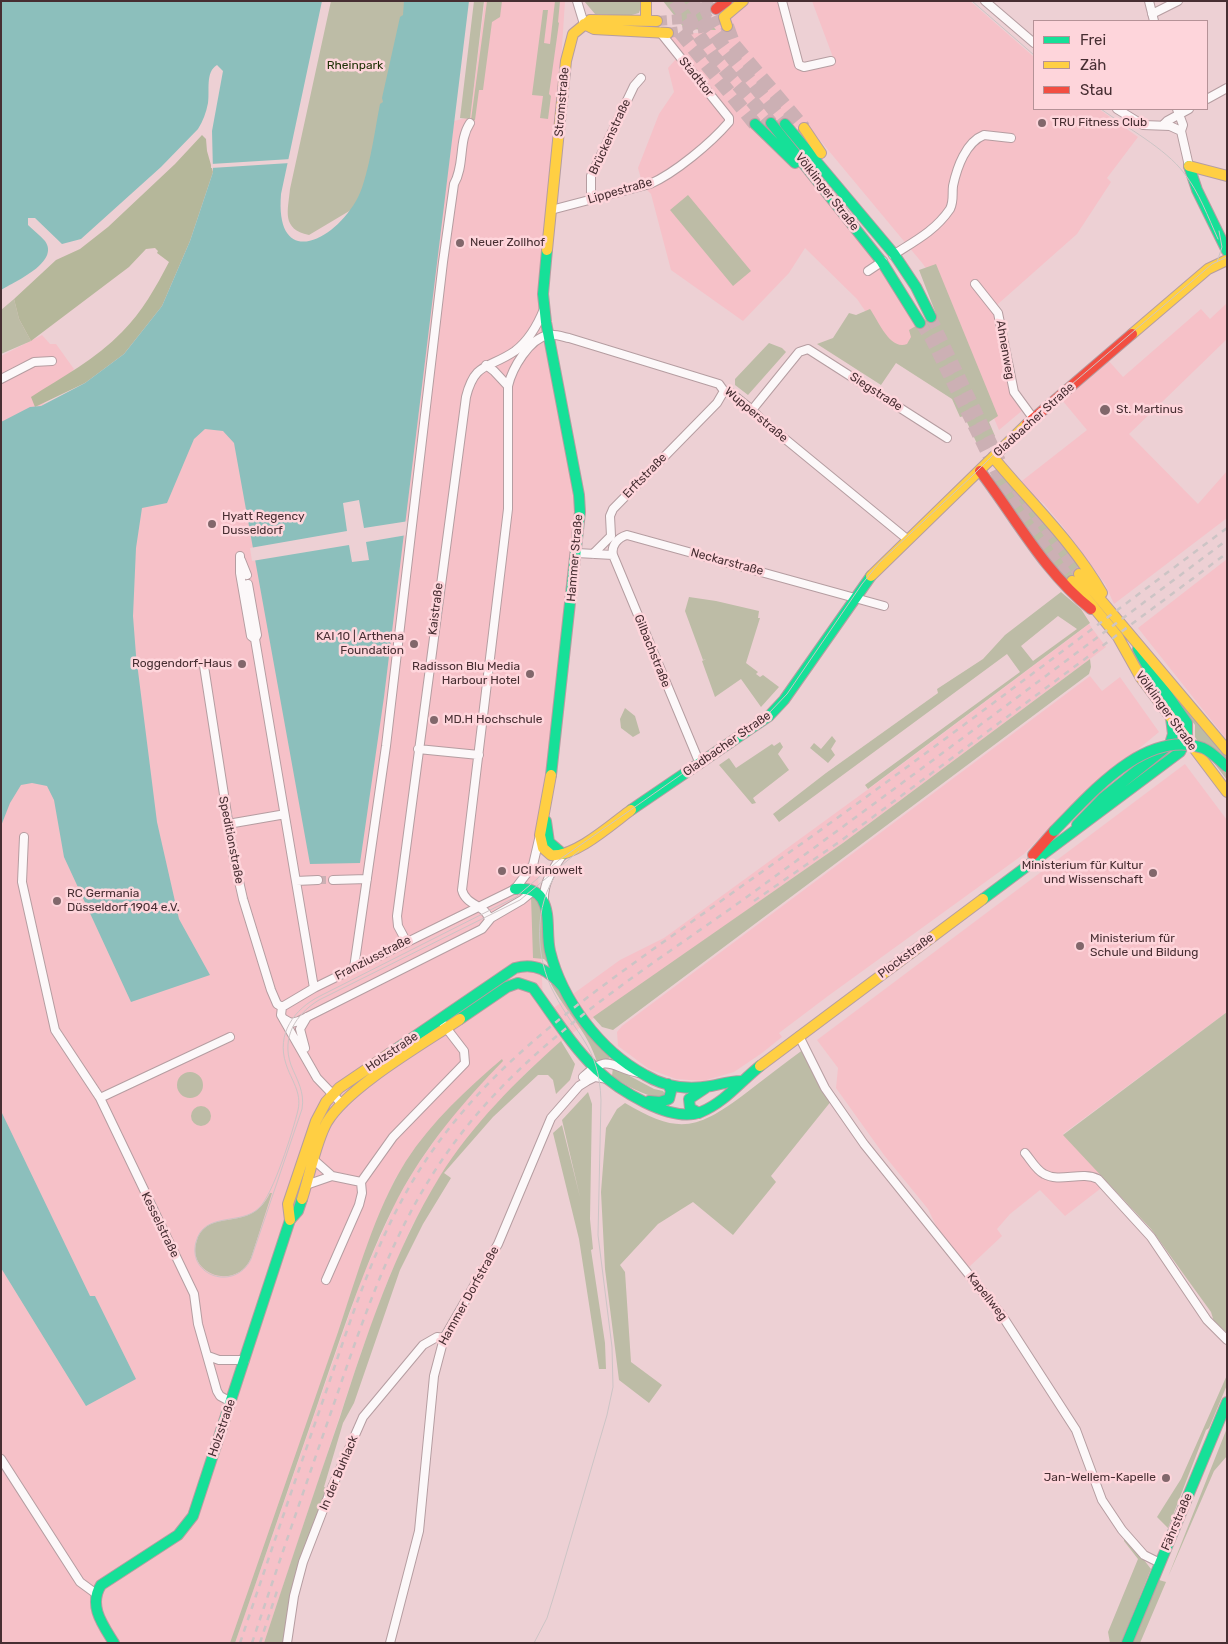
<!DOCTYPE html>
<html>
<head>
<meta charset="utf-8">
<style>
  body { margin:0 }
  #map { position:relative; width:1228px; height:1644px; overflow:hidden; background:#edd0d4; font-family:Rubik,sans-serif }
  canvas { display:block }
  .frame { position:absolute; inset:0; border:2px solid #472e32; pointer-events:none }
  .legend { position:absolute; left:1033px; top:20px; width:175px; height:90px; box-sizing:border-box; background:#fed5db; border:1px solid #b59297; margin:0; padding:6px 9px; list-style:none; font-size:15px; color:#472e32 }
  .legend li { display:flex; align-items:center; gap:10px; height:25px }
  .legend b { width:25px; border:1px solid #b59297 }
</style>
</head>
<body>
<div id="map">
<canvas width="1228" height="1644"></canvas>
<div class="frame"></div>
<ul class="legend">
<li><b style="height:6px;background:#16e098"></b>Frei</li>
<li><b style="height:6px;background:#ffcf43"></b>Zäh</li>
<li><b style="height:6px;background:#f24e42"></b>Stau</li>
</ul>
</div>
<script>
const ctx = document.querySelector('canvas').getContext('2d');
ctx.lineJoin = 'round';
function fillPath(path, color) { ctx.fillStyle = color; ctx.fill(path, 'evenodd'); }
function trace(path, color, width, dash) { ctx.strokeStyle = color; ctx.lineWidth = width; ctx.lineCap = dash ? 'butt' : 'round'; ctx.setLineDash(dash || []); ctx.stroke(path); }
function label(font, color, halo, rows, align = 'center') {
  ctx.font = font + ' Rubik,sans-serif'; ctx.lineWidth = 5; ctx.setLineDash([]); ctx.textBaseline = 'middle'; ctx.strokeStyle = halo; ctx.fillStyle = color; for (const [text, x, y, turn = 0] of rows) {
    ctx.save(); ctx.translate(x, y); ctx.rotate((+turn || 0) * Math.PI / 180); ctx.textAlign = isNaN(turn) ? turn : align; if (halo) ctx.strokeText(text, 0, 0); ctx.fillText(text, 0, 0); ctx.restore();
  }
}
const built = new Path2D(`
  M485,1H565L556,139L542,281L577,505L573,568L537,843L543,1005L548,1012L620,960L664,938L874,785L1089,624L1106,647L843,843L571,1034L528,1071L485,1117L441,1175L411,1228L388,1280L362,1350L264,1643H235L362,1278L398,1197L416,1167L446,1124L488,1071L395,1179L379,1216L349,1300L233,1643H1V607L112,507L183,413L425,346L454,121L470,117Z
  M746,1H780L800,70L834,60L812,1H970L1034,57V109H1099L1138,137L1107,178L1111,182L1077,234L998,304L1010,384L1024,409L999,430L937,285L923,264L809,127H756L827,196L880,263L919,325L916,344L892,350L857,299L805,248L789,273L743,321L671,270L651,194L643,186L638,168L659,114L674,92L668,68L676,59L656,33H700L723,20Z
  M1227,303V339L1129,434L1198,504L1227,471V518L1114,604L1105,584L1064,528L1044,504L1018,484L1087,430L1062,400L1108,360L1123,377L1201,309L1210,319Z
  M42,335L50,344H56L74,369L1,453V356Z
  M1227,559V740L1138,628Z
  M1090,676L1102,691L1120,677L1159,732L1072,804L1024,854L828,996L779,1033L782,1037L762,1053L734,1072L703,1081L676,1079L649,1069L618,1046L617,1032L622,1026Z
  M1185,764L1227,820V1012L1063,1134L1109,1182L1065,1216L1040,1190L1010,1214L997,1229L1002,1236L968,1268L939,1232L928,1209L884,1155L836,1088L838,1068L817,1040Z`);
const green = new Path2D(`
  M331,1H407L364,193L356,207L309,235C281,229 288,211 290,189Z
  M474,1H484L470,119L460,118Z
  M487,1H502L500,17L492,22L483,90H479L475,120H471Z
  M555,1H560L558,22L559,23L549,94L551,96L548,119L540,118L543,96L532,95L543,10H548L544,43L550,44Z
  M584,1H643L639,13L628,16L595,14Z
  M663,1H693L716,30L685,29Z
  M688,195L751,271L733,286L670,210Z
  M936,264L998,416L989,422L995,436L980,450L964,416L960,417L952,399L896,363L881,385L817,344L833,338L849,313L856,315L870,309C878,320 890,351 907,344L911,337L909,330L936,314L919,270Z
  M14,299L19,319L31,341L1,354V310Z
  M769,343L782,348L786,352L748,395L735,385V379Z
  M1001,473L1037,509L1083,571L1068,584L1020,521L993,482Z
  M1061,592L1081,609L1090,623L868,789L865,785L1020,672L1007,654L779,822L773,814L826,773L938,693L937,689L983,659L1005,635ZM1058,616L1077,629L1033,661L1021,646Z
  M689,597L716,601L759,611L758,618H760L746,663L758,672L756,674L760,677L763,675L779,687L761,707L741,679L715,697L702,661L706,659L703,660L685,611Z
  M1090,659L1091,667L1089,674L613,1030L602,1027L593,1017L843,843Z
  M1150,665L1227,755V780L1198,742L1195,737V725Z
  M625,708L635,716L640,733L633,737L621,728L620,719Z
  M832,736L836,741L831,749L835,755L828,763L810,748L814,743L821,749Z
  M780,742L783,747L778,754L789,770L753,798L756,803L752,804L719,765L729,758L736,768L772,744L774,746Z
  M532,894L541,904L549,964L544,959L533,958L531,896Z
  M553,983L610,1056L608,1060L597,1062C588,1032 565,1011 551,984Z
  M1227,1012V1333L1214,1322L1211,1312L1151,1229L1063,1135Z
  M561,1041L575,1064L570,1080L556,1094L553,1080L548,1075H538L493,1117L444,1173L451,1178L423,1224L400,1270L354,1403L343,1423L324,1487L330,1490L302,1562L287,1643H264C289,1567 314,1492 340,1417C367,1334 394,1251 440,1176C472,1125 516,1081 561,1041Z
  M804,1049L832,1100L771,1176L776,1182L733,1235L693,1202L658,1224L620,1265L625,1272L631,1362L662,1385L649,1403L619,1380L605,1269L601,1192L606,1128L617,1109L625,1103C679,1135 697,1130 746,1093C765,1078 784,1064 804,1049Z
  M502,1059L503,1061C463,1102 425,1147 398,1198C364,1264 342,1334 318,1403C290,1483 263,1563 235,1643H230C266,1539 302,1436 338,1332C357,1276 375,1210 406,1161C432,1121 467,1089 502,1059Z
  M613,1067L654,1089L663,1091L665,1094L659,1098C643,1095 625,1085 612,1076Z
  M177 1085a13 13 0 1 1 26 0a13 13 0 1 1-26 0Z
  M588,1092L592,1104L590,1219L593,1249L591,1250L605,1343L606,1369H599L579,1239L553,1133L562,1125L580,1197L562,1120Z
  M191 1116a10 10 0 1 1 20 0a10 10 0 1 1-20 0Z
  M270,1193H272L251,1258C236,1292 185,1274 197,1240C209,1206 250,1235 270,1193Z
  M1227,1375V1385L1209,1428L1206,1430L1168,1528L1157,1517L1181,1479Z
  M1227,1428V1456L1214,1471L1168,1577Z
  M1124,1534L1151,1569L1121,1643H1110L1108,1632L1138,1559L1124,1541Z
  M1159,1580L1166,1582L1140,1643H1133Z`);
const forest = new Path2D(`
  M202,135L206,139L207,151L213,172L190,241L162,306L124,354L85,383L35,407L31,397C62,377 96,359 122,332C142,312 156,287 169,262L157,253L158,251L155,248L146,249L129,267L31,341L19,319L14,299L56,260L80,249L108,227L175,164Z`);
const water = new Path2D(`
  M1,1H322L281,194C275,268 331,244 356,201C368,182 375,129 380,104L383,102L382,98L400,17L403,15L404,1H469L384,697L360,863L310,864L234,443L223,431L205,429L194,439L167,503L142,508L136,548L133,616L136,655L157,822L179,919L210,975L131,1002L64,857L54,800L47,786L32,783L21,785L10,803L1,826V422L30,407L41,406L85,383L124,354L162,306L190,241L213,172L212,131L223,71L217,65C205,72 210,91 208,103C206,113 203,121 198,129L161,167L81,239L62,244L35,218H28V225C33,230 40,235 45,241C60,262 16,281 1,290Z
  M1,1111L90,1296H95L136,1379L86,1406L1,1268Z`);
const pier = new Path2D(`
  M291,159L290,163L211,168V164Z
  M359,500L364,528L409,521L407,535L366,542L369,560L352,562L349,545L252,561L250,548L347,531L343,503Z`);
const streetTunnel = new Path2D(`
  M318,880H333`);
const secondaryTunnel = new Path2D(`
  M657,21L696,18L716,9
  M668,33L701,28L724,17`);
const primaryTunnel = new Path2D(`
  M931,317L1001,462
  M920,323L931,340L1002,485L1029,525L1072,581
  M1016,489L1079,574`);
const highwayTunnel = new Path2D(`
  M675,1L713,56L771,123
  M691,1L726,50L785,124
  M703,1L712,12
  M727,26L734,45L804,128
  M680,32L755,124`);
const street = new Path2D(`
  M577,1L584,24
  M782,1L799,65L804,67L831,61
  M985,1L1034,43
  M1149,1L1154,21
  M1152,14L1178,1
  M1207,99L1227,88
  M1117,109L1143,125L1170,126L1181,131
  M1177,109L1183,125L1181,131L1189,166
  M1163,125L1167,121L1189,109
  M591,199V176L634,86L641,78
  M551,210L650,184C675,173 711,143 729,122V118L660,32
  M893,255C915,241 935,231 950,209C954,201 952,194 953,186C957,167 966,142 984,135L1011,138
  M868,271L883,261
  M975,284L998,313L1014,392L1033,418
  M486,365L494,371L508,386V509L462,890C466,906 487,905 489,920
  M1,379L34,362L52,361
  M508,386C512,369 529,338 549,335C555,334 564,337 569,338L719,384L724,391L731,393L752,410L762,420L907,539
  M752,410L799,352L808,349L947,438
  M577,553L613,555
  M593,554L611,536L610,516L613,509L717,403L724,391
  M240,556V573L251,636L255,639L314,988
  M241,560L247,575
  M248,584L257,635L255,639
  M204,666L234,859L243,899L271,990L277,1004L282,1007
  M418,749L479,755
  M700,764L613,555C611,546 617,538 627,535L884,606
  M228,824L280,815
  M24,837L22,882L55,1030L100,1098L194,1294L198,1324L217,1391L220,1396L231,1402
  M333,880L367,879
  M296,881L318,880
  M544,901C543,882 553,869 563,854
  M406,941L398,926L397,916L466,397C475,361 489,369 515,351C528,341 538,324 544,309
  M354,968L386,746L443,262L454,184C465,165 458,141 470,123
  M284,1019L291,1023L299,1021L482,929L491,918L522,900L533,891
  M799,1036L825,1088L864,1144L1003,1317L1076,1430L1102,1500L1122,1530L1144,1555L1160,1563
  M305,1048L300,1029L307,1017
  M583,1077C609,1052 611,1068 639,1073
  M100,1098L230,1037
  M341,1103L317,1078L281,1015L282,1007L314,988L515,889L533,865L539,839
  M1025,1153C1031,1160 1036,1170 1044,1174C1060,1183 1081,1171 1098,1179L1151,1237L1207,1320L1227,1340
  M314,1160L332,1176L361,1182
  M306,1185L332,1176
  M326,1280L359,1205L362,1193L361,1182L393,1137L465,1063L464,1051L444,1025
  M208,1356L219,1360H245
  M1,1459L80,1582L95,1593
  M287,1643L294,1596L303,1562L330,1492L363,1417L423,1345L437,1337L444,1338
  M390,1643L419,1531L434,1376L444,1338L498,1244L551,1118L579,1086L587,1081L595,1077L608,1079`);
const fast = new Path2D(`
  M771,123L882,262
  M755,124L795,163
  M785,124L894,254
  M1189,166L1197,190L1227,251
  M547,250L543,294L546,322L579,495L580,512L551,775
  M894,254L916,287L931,317
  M882,262L920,323
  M1138,649L1149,669L1187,723V738L1180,752
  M631,810L769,716L784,700L871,576
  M546,821L549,842L563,854
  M1077,825L1103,798L1170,744L1173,734L1171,718
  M515,889C525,888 536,889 542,899C551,914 546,934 550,951C562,1000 600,1051 645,1075C665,1087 689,1090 711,1086C721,1084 731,1081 741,1081
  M983,899L1180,752
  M460,1019L507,987L518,983L533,988C553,1015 572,1046 596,1069C617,1089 671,1124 701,1112C725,1102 740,1082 760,1066
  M389,1054L515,968C536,962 549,971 563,987
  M649,1101L660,1102L669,1099L671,1091L668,1084
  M699,1113L690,1108L689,1099L707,1087
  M114,1643C103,1625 88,1606 101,1585L178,1535L193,1516L290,1220L298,1211L302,1199
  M1127,1643L1227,1402`);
const slow = new Path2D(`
  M646,1V20
  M724,17L743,1
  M724,17L727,26
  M584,24L594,29L668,33
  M804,128L821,153
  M1189,166L1227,176
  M547,250L566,61L573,34L590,20L657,21
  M1132,334L1208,269L1227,260
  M993,457C1030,502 1073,542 1102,593
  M1079,574L1227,750
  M871,576L1027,424
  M1072,581L1118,637L1141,678L1227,792
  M551,775L540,835L543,848L551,855C574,858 612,824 631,810
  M760,1066L983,899
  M302,1199C309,1178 316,1141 327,1122C349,1086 423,1044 460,1019
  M290,1220L288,1204L316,1121L326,1102L339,1088L389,1054`);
const jam = new Path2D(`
  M716,9L727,1
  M1027,424L1132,334
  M980,471C1016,518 1044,572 1091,609
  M1033,855L1054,831`);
const tram = new Path2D(`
  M972,1L1034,55
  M1101,109C1127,128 1165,148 1184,173C1199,192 1208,217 1218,239
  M1217,262L1222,247L1219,231
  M579,851L520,900L319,1000C296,1014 281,1037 291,1065C297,1080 305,1092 302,1109L251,1259C235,1292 187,1276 196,1242C204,1211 241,1226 259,1208C273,1195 293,1131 298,1110C302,1092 291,1080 286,1064C276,1034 294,1009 320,996L516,897L559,860L769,713L787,694L862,584L879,563L972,476L1016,432L1212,264L1227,257
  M534,1643L547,1618L556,1589L607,1415L613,1387L612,1347L598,1235L601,1100C599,1045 576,1036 554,993C535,958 533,905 558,872`);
const rail = new Path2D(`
  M754,901L842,840L1227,553
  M240,1643C269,1557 298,1472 328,1386C354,1310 378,1234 422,1166C483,1073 563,1014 652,950C703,914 753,878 804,842C946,740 1086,633 1227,528
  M252,1643C277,1568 303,1493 329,1418C360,1329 388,1239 442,1160C523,1040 652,967 766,883C921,770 1074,655 1227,540
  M260,1643L278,1588`);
const fastBridge = new Path2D(`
  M1054,831C1090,795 1145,728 1203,748C1211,751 1220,761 1227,767`);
const markers = [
  [1042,123,5,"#81676b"],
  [460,243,5,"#81676b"],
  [1105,410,6,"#81676b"],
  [212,524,5,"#81676b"],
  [414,644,5,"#81676b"],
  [242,664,5,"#81676b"],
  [530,674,5,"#81676b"],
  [434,720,5,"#81676b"],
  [502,871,5,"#81676b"],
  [1153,873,5,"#81676b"],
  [57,901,5,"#81676b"],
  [1080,946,5,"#81676b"],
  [1166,1478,5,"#81676b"]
];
const parkNames = [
  ["Rheinpark",355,66]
];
const streetNames = [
  ["Stadttor",696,77,51],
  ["Stromstraße",562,102,-85],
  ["Brückenstraße",610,137,-65],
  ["Lippestraße",620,191,-16],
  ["Völklinger Straße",827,192,52],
  ["Ahnenweg",1005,350,80],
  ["Siegstraße",876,392,33],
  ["Wupperstraße",756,415,40],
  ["Gladbacher Straße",1034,420,-42],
  ["Erftstraße",645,476,-46],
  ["Hammer Straße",575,558,-85],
  ["Neckarstraße",727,562,15],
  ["Kaistraße",436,609,-83],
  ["Gilbachstraße",652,651,68],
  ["Völklinger Straße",1166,711,54],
  ["Gladbacher Straße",727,744,-35],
  ["Speditionstraße",231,840,79],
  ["Plockstraße",906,956,-37],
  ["Franziusstraße",373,958,-27],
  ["Holzstraße",392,1052,-34],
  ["Kesselstraße",160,1225,64],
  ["Hammer Dorfstraße",469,1296,-61],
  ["Kapellweg",987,1297,52],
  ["Holzstraße",222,1428,-71],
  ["In der Buhlack",339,1473,-67],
  ["Fährstraße",1177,1522,-67]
];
const poiNames = [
  ["TRU Fitness Club",1052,123],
  ["Neuer Zollhof",470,243],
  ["St. Martinus",1116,410],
  ["Hyatt Regency",222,517],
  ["Dusseldorf",222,531],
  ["KAI 10 | Arthena",404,637,"right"],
  ["Foundation",404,651,"right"],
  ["Roggendorf-Haus",232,664,"right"],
  ["Radisson Blu Media",520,667,"right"],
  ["Harbour Hotel",520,681,"right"],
  ["MD.H Hochschule",444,720],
  ["Ministerium für Kultur",1143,866,"right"],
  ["und Wissenschaft",1143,880,"right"],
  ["UCI Kinowelt",512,871],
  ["RC Germania",67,894],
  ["Düsseldorf 1904 e.V.",67,908],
  ["Ministerium für",1090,939],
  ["Schule und Bildung",1090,953],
  ["Jan-Wellem-Kapelle",1156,1478,"right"]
];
fillPath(built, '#f6c1c8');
fillPath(green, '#bdbca6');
fillPath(forest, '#b5b79a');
fillPath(water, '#8cbfbc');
fillPath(pier, '#edd0d4');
trace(streetTunnel, '#ccb0b4', 8, [8, 4]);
trace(secondaryTunnel, '#ccb0b4', 10, [10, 5]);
trace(primaryTunnel, '#ccb0b4', 11, [11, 5.5]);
trace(highwayTunnel, '#ccb0b4', 14, [14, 7]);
trace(street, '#b59da1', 10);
trace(fast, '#b59da1', 12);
trace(slow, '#b59da1', 12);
trace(jam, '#b59da1', 12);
trace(street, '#fcf8f9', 8);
trace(fast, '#16e098', 10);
trace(slow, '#ffcf43', 10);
trace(jam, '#f24e42', 10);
trace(tram, '#ccc4c5', 1);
trace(rail, '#ccc4c5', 2.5, [6, 6]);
trace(fastBridge, '#b59da1', 12, []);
trace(fastBridge, '#16e098', 10);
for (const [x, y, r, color] of markers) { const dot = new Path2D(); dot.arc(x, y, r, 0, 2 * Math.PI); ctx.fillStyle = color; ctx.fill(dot); trace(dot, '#fed5db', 2); }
label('12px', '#203207', '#fed5db', parkNames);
label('12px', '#472e32', '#fed5db', streetNames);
label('12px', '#472e32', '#fed5db', poiNames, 'left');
</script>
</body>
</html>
